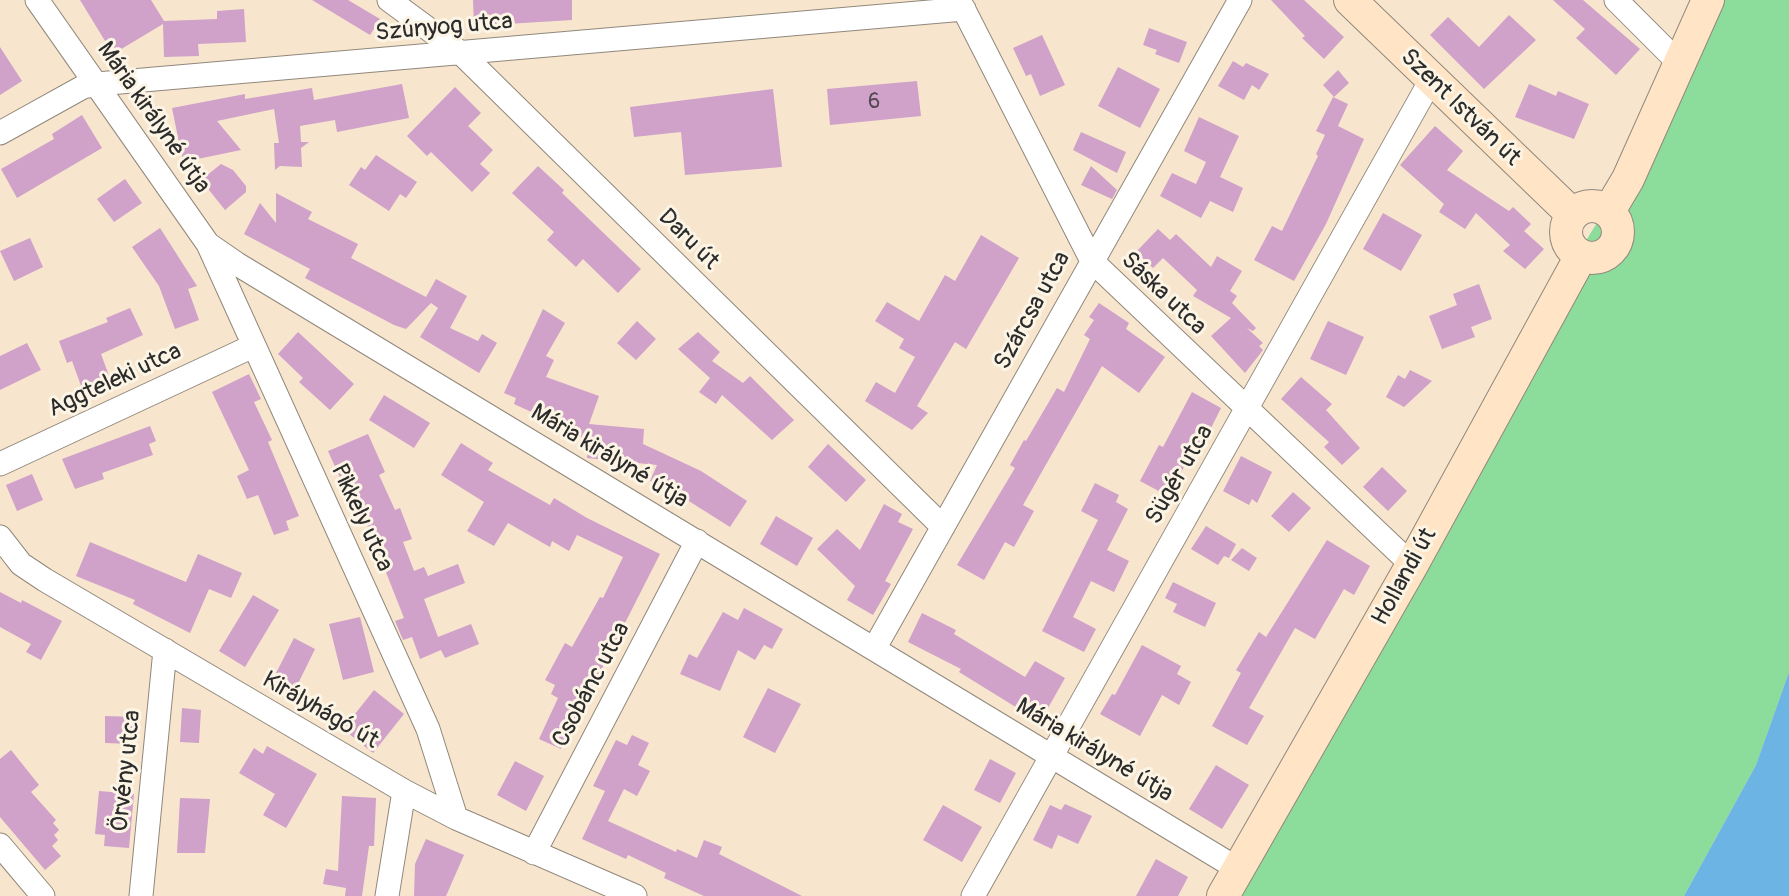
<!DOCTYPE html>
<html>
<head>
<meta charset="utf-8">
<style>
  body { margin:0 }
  canvas { display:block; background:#f7e5cd }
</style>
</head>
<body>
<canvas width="1789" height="896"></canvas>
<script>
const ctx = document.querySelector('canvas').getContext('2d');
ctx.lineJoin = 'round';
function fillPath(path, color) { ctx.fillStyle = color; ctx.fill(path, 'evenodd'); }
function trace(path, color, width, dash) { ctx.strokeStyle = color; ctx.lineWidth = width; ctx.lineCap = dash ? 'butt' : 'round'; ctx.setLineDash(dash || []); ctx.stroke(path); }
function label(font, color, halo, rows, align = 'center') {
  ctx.font = font + ' Pangolin,sans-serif'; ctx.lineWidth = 6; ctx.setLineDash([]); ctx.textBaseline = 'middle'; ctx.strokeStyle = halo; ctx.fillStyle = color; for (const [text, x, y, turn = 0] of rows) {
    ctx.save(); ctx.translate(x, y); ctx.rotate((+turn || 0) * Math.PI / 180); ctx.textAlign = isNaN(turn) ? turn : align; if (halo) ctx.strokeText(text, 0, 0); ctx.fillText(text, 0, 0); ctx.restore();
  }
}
const green = new Path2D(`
  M1714,0H1789V672L1756,765L1684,896H1223L1590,234L1657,128Z`);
const water = new Path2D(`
  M1789,672V896H1684L1756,765Z`);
const building = new Path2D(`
  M80,0H151L164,21L217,19V11L244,9L246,42L198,44L199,56L164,57L163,24L113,54Z
  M312,0H348L380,19L370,35Z
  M473,0H572V20L474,26Z
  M1271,0H1304L1344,37L1324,59L1302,38L1305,36Z
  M1553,0H1583L1640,49L1616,75L1576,38L1585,29Z
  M1509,15L1536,40L1484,89L1430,35L1448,17L1479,47Z
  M1149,28L1187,42L1179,63L1155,54L1157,50L1143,45Z
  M1042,35L1065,85L1040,96L1031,74L1026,76L1013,48Z
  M0,47L22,81L0,95Z
  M1233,61L1243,67L1246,63L1269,74L1259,90L1252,85L1244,100L1218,86Z
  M1118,67L1160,89L1140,128L1098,106Z
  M1338,70L1349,83L1334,97L1323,85Z
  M917,81L921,116L830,125L827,89Z
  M402,84L409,118L337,132L335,120L300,126L301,142H309L301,148L302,167L280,166L275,170L274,143H279L274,109L217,121L241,150L183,162L172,108L245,94V99L312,88L314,100Z
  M1529,84L1556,96L1558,91L1589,104L1574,139L1515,117Z
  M455,87L481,113L468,126L493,150L480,164L490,173L472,192L431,152L427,156L407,136Z
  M773,89L782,167L685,175L681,132L634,137L630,107Z
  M1333,97L1348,104L1338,126L1364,139L1326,224L1294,281L1254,260L1272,226L1282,231L1318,156L1316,154L1325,135L1316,131Z
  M82,115L102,148L17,198L1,169L54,139L52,134Z
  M1199,117L1239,136L1220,177L1243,188L1233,212L1210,201L1201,218L1160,196L1172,173L1196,184L1206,162L1184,151Z
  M1435,126L1463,151L1447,170L1509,211L1513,207L1531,224L1524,231L1544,249L1525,269L1503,251L1510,245L1476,213L1465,229L1439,212L1444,204L1400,165Z
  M1081,132L1126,152L1117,173L1073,150Z
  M376,155L417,182L406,198L400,194L389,211L349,185L361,167L365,170Z
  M221,164L233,170L246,186V192L225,210L201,180Z
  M538,166L564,190L562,193L641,269L618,293L583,259L576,267L547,240L554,232L512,193Z
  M1091,166L1117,190L1112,199L1081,185Z
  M125,179L142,203L114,222L97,199Z
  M276,193L312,212L308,219L358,244L351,258L426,297L436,279L467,296L450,328L478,341L482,334L497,343L479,373L420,337L438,308L431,303L406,329L394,325L305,278L310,269L244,234L260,203L276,223Z
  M1383,213L1422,235L1401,271L1363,249Z
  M160,228L197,286L188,289L199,320L175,329L159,286L132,247Z
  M1158,229L1170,240L1176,234L1211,267L1217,256L1242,271L1230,291L1237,296L1232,303L1256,328L1253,331L1247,328L1263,343L1259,346L1263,350L1245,373L1211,336L1231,318L1193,296L1197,290L1163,258L1153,268L1136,252Z
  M981,235L1019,258L966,349L955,342L917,406L928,413L912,430L865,401L876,382L895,393L915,357L899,348L904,339L875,321L887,302L919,321L945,275L955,281Z
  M30,238L43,267L14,281L0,251Z
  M1479,284L1492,319L1471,327L1475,337L1442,349L1429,316L1457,305L1453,294Z
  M1099,303L1129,323L1126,329L1165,357L1139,393L1102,366L1023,505L1034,511L1014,547L1005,542L984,580L957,565L1015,468L1010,465L1024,440L1026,441L1057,388L1064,392L1090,339L1084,335L1094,320L1089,317Z
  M130,308L143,335L101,354L112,384L84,394L72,361L67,363L59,341L108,322L106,318Z
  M543,309L565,323L546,356L554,360L546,377L599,396L589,424L644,429L643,444L701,471L747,501L730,527L684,498L683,500L662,491L663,487L650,481L657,465L587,458L589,440L550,426L551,421L514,404L516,398L504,393Z
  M637,321L656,339L636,360L617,343Z
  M1328,321L1364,337L1346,375L1310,359Z
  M298,332L354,384L330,410L299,382L303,378L278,354Z
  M698,332L720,352L712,361L743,383L750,376L794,420L772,440L722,395L716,404L699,392L710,378L678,349Z
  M27,343L41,370L0,390V356Z
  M1410,370L1432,381L1404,407L1386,397L1398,375L1405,379Z
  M249,374L261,399L254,402L272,440L268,442L299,516L286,521L289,530L274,535L258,495L247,499L237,476L249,470L212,392Z
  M1301,377L1332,404L1326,410L1360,448L1342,465L1324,447L1329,442L1281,399Z
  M1192,392L1221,408L1200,450L1195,447L1168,496L1140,481L1159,445L1163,447Z
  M384,395L430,423L414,448L369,420Z
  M150,426L156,441L149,444L153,455L102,473L104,479L75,489L62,459Z
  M368,434L385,472L379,475L395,510L400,508L412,539L403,542L414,571L424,567L428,576L458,564L465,583L424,599L438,637L471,624L479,644L445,658L441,650L420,659L412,637L403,640L395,621L404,618L378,552L356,498L350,500L328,451Z
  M461,443L493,463L488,470L550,505L554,498L587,518L660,554L561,749L539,739L558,698L551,694L555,685L545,680L565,643L572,647L600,597L603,598L623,557L577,535L569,551L552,541L550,547L508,523L494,546L467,531L484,502L441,475Z
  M828,444L866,480L846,502L808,467Z
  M1241,456L1272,472L1257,503L1252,499L1249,505L1223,491Z
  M1382,467L1407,491L1388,511L1363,487Z
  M32,474L43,500L17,511L6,485Z
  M1095,483L1119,495L1116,502L1128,509L1107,550L1129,561L1114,592L1091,581L1073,617L1096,629L1084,652L1042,631L1098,520L1081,511Z
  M1293,492L1311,508L1289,532L1271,516Z
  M884,504L902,514L898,522L913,529L885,581L891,584L873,615L847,600L855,586L817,549L837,529L860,550Z
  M776,516L813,538L797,566L760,544Z
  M1206,526L1236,544L1229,558L1224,556L1218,565L1191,549Z
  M1327,540L1370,566L1354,595L1344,589L1315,639L1295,628L1249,708L1264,716L1247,745L1212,726L1241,673L1236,670L1259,632L1266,637Z
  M90,542L186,582L198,554L242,573L231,598L209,589L190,633L133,604L135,600L76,576Z
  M1242,548L1257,558L1249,571L1231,560Z
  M1173,582L1216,603L1205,627L1173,612L1177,604L1165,598Z
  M0,592L21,603L22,600L62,621L41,660L26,652L31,644L0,627Z
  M253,595L279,610L245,667L219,651Z
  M744,608L783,629L772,649L764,645L755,660L738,650L720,691L680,674L689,654L697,658L723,612L738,620Z
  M922,613L956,630L954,634L1025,677L1035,661L1065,678L1040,722L959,672L961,669L908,642Z
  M360,617L374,672L343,680L329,624Z
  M294,638L315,649L293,694L271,683Z
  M1142,645L1181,666L1177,674L1191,682L1179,705L1162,695L1140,736L1100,714L1112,694L1115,695Z
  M768,688L801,704L775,753L743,737Z
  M374,690L404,714L373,753L343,729Z
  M182,708L201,710L199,743L180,742Z
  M105,716L133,717L132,744L105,743Z
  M632,735L649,743L638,765L650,771L637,796L624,789L608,821L676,852L677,849L697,858L704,840L722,847L719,854L802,896H704L664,878L666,873L628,855L626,859L582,839L605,791L593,786L616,740L627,745Z
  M267,746L317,774L286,828L263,815L275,794L239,773L254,748L263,754Z
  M11,750L39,785L31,792L56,820L53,823L59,830L54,835L58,840L52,846L61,856L45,870L0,817V759Z
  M990,759L1016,773L1000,803L974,790Z
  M515,761L544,776L526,811L497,795Z
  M1216,765L1249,785L1222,829L1189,809Z
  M99,791L134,794L129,848L104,846L105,835L95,834Z
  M342,796L376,798L374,846H369L362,896H345L346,888L323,884L326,869L338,871Z
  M180,798L210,799L205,853H177Z
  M1065,804L1092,816L1078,844L1058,835L1052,849L1033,840L1050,805L1061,810Z
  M943,805L982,827L962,862L923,840Z
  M426,839L464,855L446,896H414L415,864Z
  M1156,859L1188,877L1178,896H1136Z`);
const street = new Path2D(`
  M37,0L208,244L237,264L1238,869
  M389,0L461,53L943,527
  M959,0L1092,261L1412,565
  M1616,0L1680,64
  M0,133L83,87L97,84L964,9
  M208,244L428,729L456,818
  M0,464L253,346
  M0,537L21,564L45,580L404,791L456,818L635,896
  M874,649L1240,0
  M0,845L43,896
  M534,853L697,541
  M141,896L165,650
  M387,896L404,791
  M973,896L1431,80`);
const secondary = new Path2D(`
  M1350,0L1572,214
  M1566 232a26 26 0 1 1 52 0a26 26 0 1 1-52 0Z
  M1609,211L1628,179L1708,0
  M1223,896L1412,565L1581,256`);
const numberNames = [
  ["6",874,103]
];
const streetNames = [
  ["Szúnyog utca",444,28,-5],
  ["Szent István út",1460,108,44],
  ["Mária királyné útja",153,118,55],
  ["Daru út",688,240,45],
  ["Sáska utca",1163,294,44],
  ["Szárcsa utca",1033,311,-61],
  ["Aggteleki utca",115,381,-25],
  ["Mária királyné útja",609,457,31],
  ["Sügér utca",1180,475,-60],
  ["Pikkely utca",361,518,65],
  ["Hollandi út",1405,577,-61],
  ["Csobánc utca",592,685,-62],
  ["Királyhágó út",320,711,30],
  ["Mária királyné útja",1094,751,31],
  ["Örvény utca",127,771,-84]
];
fillPath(green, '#8cdc9c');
fillPath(water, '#6cb4e4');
fillPath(building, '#d0a1c9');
trace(street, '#91887c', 25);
trace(secondary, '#91887c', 34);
trace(street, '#fff', 23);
trace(secondary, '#ffe4c6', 32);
label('21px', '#544852', null, numberNames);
label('24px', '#2b2b2b', '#fcf5e5', streetNames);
</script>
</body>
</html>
